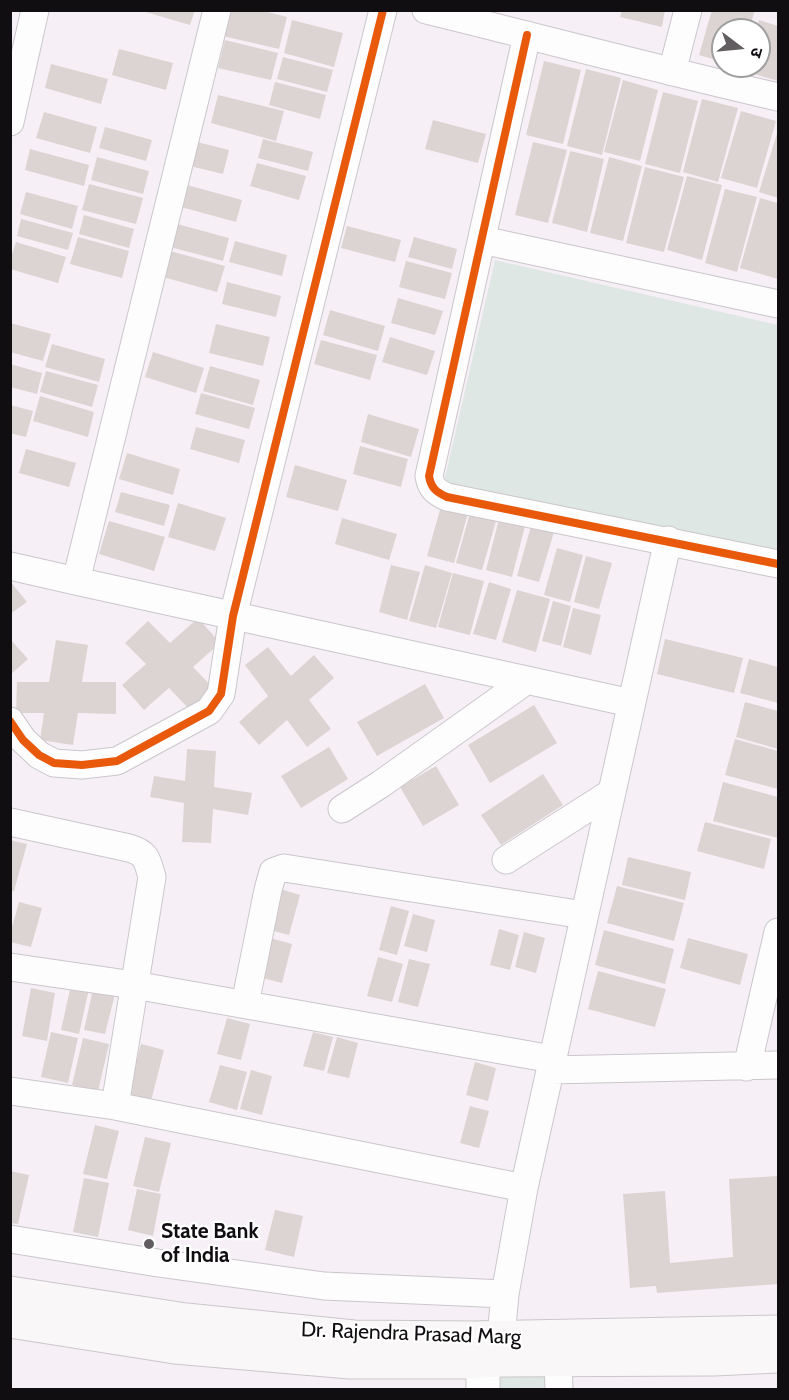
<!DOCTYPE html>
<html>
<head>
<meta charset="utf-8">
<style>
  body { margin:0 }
  #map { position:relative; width:789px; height:1400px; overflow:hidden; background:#f6f0f6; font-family:Cabin,"Noto Sans Devanagari",sans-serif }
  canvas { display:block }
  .frame { position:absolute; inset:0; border:12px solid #110e11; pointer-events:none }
  .north { position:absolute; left:711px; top:18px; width:60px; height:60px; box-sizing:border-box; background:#fff; border:2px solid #a09fa0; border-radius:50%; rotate:106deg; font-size:16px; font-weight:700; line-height:24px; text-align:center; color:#110e11 }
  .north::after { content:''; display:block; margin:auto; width:21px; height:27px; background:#615d61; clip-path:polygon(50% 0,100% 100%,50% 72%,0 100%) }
</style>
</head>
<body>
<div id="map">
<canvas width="789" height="1400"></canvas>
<div class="frame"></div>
<div class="north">उ</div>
</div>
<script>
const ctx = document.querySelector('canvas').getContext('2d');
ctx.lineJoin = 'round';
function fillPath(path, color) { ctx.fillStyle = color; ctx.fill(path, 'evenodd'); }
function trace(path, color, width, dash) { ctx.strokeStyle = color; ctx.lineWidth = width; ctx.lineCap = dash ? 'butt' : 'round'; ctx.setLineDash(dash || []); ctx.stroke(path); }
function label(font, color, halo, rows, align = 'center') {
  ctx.font = font + ' Cabin,sans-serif'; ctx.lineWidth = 4.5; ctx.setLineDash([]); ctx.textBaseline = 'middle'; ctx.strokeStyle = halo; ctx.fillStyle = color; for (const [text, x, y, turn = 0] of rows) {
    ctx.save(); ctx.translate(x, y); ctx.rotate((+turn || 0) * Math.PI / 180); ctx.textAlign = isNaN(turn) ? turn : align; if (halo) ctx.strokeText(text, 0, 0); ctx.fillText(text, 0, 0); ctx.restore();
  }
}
const green = new Path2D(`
  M495,260L778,325V560L444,482Z
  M471,1374L554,1375L555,1389H472Z`);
const building = new Path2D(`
  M139,10H195L190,25Z
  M229,10H260L287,17L279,49L223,36Z
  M622,10H665L662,27L620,17Z
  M712,10H755L749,30H723V62L699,55Z
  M292,20L343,33L334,67L284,53Z
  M759,20L778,26V81L744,71L746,66H759V30H756Z
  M225,40L278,53L271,80L218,68Z
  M119,49L173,63L166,90L112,75Z
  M283,57L333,70L327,92L277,79Z
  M544,61L581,70L563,144L526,135Z
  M51,64L108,79L101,104L45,88Z
  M586,69L621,78L602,155L567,146Z
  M623,80L658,90L640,161L604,152Z
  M275,82L326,95L320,119L269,105Z
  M663,92L698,101L680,173L645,164Z
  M218,95L284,111L276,141L211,123Z
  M702,99L738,108L718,182L683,172Z
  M741,111L776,121L757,188L721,178Z
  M44,112L97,127L90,153L36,138Z
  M433,120L486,134L478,163L425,149Z
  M105,127L152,140L146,161L99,148Z
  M778,130V198L759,192Z
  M263,139L313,152L308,171L258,158Z
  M197,142L229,150L223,174L190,166Z
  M533,142L567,150L548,223L515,215Z
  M30,149L89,165L84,186L25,170Z
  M570,151L604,159L587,232L552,223Z
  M97,157L149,171L143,194L91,180Z
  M609,157L642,166L623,241L590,233Z
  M257,163L306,176L299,200L250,186Z
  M645,167L684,177L664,252L626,243Z
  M687,176L722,185L702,260L667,250Z
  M89,184L143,198L136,224L82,210Z
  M187,185L242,200L236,222L181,207Z
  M725,189L757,197L737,272L705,263Z
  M26,192L78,206L72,229L20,214Z
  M760,198L778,203V279L740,268Z
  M84,215L134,229L129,248L79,234Z
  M21,219L73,233L68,250L17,236Z
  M177,224L229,238L223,261L170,247Z
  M347,226L401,240L395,262L341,248Z
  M78,237L129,251L122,278L70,264Z
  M414,237L457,249L452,269L408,257Z
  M235,241L287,255L282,276L229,262Z
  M16,242L66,257L58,283L10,269V260Z
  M170,251L225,266L217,292L163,277Z
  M406,261L452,273L445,299L399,287Z
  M227,282L281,296L276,317L222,304Z
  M398,298L443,311L435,335L391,323Z
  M330,310L385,326L378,351L323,335Z
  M10,323L51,334L43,361L10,352Z
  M216,324L270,337L263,366L209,353Z
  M390,337L435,351L427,375L382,362Z
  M321,340L377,355L370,380L314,364Z
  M52,344L105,359L99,382L45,367Z
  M153,352L204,368L196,393L145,377Z
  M10,364L42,373L37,394L10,387Z
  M210,366L260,380L253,405L203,391Z
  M46,371L98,385L92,407L40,392Z
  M201,393L255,408L249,429L195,414Z
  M40,396L94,412L88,437L33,421Z
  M10,405L33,411L26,437L10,433Z
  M368,414L419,429L411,457L361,442Z
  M196,427L245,440L239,463L190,449Z
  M360,446L408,459L401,487L353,474Z
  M26,449L76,463L69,487L19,473Z
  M127,453L180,469L173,495L119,479Z
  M295,465L347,480L338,511L286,497Z
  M121,492L170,505L164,526L115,512Z
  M178,503L226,518L215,551L168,537Z
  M441,506L468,513L454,563L427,556Z
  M470,513L496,521L482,570L456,563Z
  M342,518L397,534L389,560L335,544Z
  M499,519L525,526L512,577L486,570Z
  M109,521L165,537L154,571L99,554Z
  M531,526L554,532L539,582L517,576Z
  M557,548L583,555L570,602L544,595Z
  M586,556L612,563L599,609L574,602Z
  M391,565L420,572L407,620L379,612Z
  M425,565L452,573L436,628L409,621Z
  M453,573L484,581L470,635L438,627Z
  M10,581L27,602L10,614Z
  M489,582L511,589L496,640L473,634Z
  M517,590L550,599L536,652L502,642Z
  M553,601L571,606L561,646L542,641Z
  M573,608L601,615L591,655L563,647Z
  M198,618L220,643L193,667L217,692L194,714L169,688L144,710L122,685L146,664L125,643L148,621L170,643Z
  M10,639L28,659L10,675Z
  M665,639L743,658L734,693L657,674Z
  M56,640L88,645L82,682H116V714L78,713L73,745L40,740L44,713H16L17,682H49Z
  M268,647L291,676L314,655L334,678L309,700L331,729L307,747L287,720L259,745L239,722L268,696L245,665Z
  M749,659L778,667V703L740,693Z
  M425,684L444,718L377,756L357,722Z
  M745,702L778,711V749L736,737Z
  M534,705L557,743L490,783L468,745Z
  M735,739L778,751V789L725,775Z
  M329,747L348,779L301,808L281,776Z
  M187,749L216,751L214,787L252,793L248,815L213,809L211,843L182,842L184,803L150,797L154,776L185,781Z
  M436,766L459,805L423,826L400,787Z
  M543,774L563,805L501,845L481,815Z
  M723,782L778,797V838L713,821Z
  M705,822L771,839L764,869L697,851Z
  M10,840L27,844L14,891L10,890Z
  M628,857L691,872L685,900L622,885Z
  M617,886L684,903L674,941L607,923Z
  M277,888L300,895L289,935L266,929Z
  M19,902L42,908L31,947L10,942V934Z
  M391,906L409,911L397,955L379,950Z
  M413,914L435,920L427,952L404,946Z
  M499,929L519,935L510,970L490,965Z
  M604,930L674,949L665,984L595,965Z
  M524,932L545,938L536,973L515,967Z
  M270,938L292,944L282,983L259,977Z
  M688,938L748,954L740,985L680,968Z
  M378,957L403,964L392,1002L367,996Z
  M409,959L430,964L418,1007L398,1002Z
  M598,971L666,989L655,1027L588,1009Z
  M71,985L89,989L79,1034L61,1030Z
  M31,988L55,993L47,1041L22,1036Z
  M93,989L115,994L105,1034L84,1030Z
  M227,1018L250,1024L241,1060L217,1054Z
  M51,1032L78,1038L68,1083L41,1077Z
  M313,1032L333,1037L324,1071L303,1066Z
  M337,1037L358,1043L349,1078L327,1073Z
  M83,1038L109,1044L98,1091L72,1085Z
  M141,1044L164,1050L151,1101L127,1095Z
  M475,1062L496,1068L488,1101L466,1095Z
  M220,1065L247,1072L237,1110L209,1102Z
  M251,1070L272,1076L262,1115L240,1109Z
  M470,1106L489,1111L479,1148L460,1143Z
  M95,1125L119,1131L107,1179L83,1174Z
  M145,1137L171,1143L159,1192L133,1186Z
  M10,1171L29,1175L18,1224L10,1223Z
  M778,1176V1284L657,1293L656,1286L630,1288L623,1194L665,1191L670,1263L733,1257L729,1179Z
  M84,1178L109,1183L98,1237L73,1232Z
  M137,1189L161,1194L153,1236L128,1230Z
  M275,1210L303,1216L294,1257L265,1250Z`);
const minor = new Path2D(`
  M426,10C544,39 661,70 778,97
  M527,35L429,476C431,488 436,492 447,497L778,564
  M672,72L688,10
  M10,122L35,10
  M482,240L778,304
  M10,566L76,581L631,703
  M76,581L217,10
  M10,721L23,740L39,755L54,763L82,765L117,761L209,711L221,694L233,616L383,10
  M342,809L381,784L527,680
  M10,822L129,848C147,853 147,860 152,877L115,1106
  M506,860L611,793
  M10,967L134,985L552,1059
  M245,1004L268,890L273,872L284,868L584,915
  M747,1067L778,932
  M550,1070L778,1065
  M10,1091L115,1106L524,1188
  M10,1239L158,1263L324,1286L505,1294
  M501,1337L505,1294L524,1188L668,540
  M558,1360L559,1390`);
const tertiary = new Path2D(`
  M483,1338V1390`);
const secondary = new Path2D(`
  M10,1293L186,1320L354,1337L474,1338L778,1332
  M10,1321L175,1347L350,1362H474L501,1360L714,1359L778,1356`);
const cycleway = new Path2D(`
  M527,35L429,476C431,488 436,492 447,497L778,564
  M10,721L23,740L39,755L54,763L82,765L117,761L209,711L221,694L233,616L383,10`);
const markers = [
  [149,1244,6,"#615d61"]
];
const poiNames = [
  ["State Bank",161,1232],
  ["of India",161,1256]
];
const streetNames = [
  ["Dr. Rajendra Prasad Marg",411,1334,2]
];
fillPath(green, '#dee7e4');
fillPath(building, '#dbd4d2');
trace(minor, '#cbc6cb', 29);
trace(tertiary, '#cbc6cb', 35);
trace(secondary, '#cbc6cb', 35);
trace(minor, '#fefdfe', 27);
trace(tertiary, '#fefdfe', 33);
trace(secondary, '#faf7f8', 33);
trace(cycleway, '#e8590c', 8);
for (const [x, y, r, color] of markers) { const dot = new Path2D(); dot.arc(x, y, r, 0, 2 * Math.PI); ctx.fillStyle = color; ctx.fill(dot); trace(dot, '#fff', 2); }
label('bold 21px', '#110e11', '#fff', poiNames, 'left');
label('21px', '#110e11', '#fff', streetNames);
</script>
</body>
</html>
